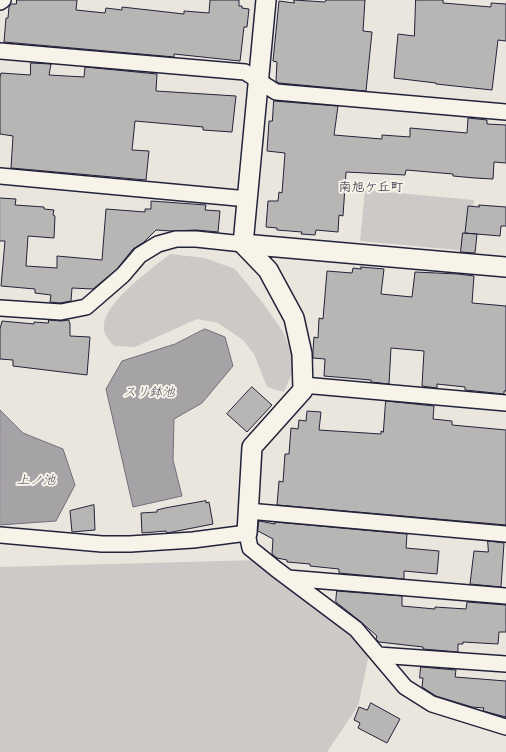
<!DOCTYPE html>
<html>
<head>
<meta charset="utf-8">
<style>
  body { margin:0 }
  canvas { display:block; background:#eae6de }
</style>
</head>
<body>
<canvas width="506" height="752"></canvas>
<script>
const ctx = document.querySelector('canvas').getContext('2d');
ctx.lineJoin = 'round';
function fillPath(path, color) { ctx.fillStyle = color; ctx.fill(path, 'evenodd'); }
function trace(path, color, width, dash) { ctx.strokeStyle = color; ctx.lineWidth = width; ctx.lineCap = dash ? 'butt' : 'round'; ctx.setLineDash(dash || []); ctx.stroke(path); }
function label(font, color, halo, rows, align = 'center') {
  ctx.font = font + ' "Comic Neue","Klee One",sans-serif'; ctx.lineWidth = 4; ctx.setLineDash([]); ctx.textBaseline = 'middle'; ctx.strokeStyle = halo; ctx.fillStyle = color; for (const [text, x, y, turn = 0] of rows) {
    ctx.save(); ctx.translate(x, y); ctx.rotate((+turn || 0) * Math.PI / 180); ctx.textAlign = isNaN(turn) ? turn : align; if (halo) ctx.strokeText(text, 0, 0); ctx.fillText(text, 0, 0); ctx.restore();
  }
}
const green = new Path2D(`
  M365,190L474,200L468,251L360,241Z
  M170,254L205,258L235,269L263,303L283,332L292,355V373L284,392L267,387L254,354L243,340L218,323L197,319L135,347L114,346C111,342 106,338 105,333C95,308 153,268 170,254Z
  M258,560L370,650L358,706L327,752H0V567Z`);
const water = new Path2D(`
  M205,329L225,337L233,366L202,403L174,419L173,460L182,496L133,507L106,389L122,361L175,344Z
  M0,410L23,433L63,449L75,485L56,521L0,525Z`);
const building = new Path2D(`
  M17,0H77L76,10L105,13L106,8L122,10V7L184,14V11L209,13L210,0H239V6H242V8L249,9L247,27H244L240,61L174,54V57L4,42L6,18H8L9,7L11,4H16Z
  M294,0L325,2L326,0H365L363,31L372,32L366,91L279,83L276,81L277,62L273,61L279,1L294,3Z
  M416,0H443V3L491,7V3L506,4V41L498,40L492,90L436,84V83L394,78L398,34L414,36Z
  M31,63L51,64L49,75L84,77L85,67L157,74L156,91L236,96L232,132L203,130V127L135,121L132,150L149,151L146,180L11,168L13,136L0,134V77L1,73L30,75Z
  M274,101L338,106L334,135L382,139V135L410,137V128L467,133L468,118L487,120V124L506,125V163L494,162L493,179L475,178L453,176V174L406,170L405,175L346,172L343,216L339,215L338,232L316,230L315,235L301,234L302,232L277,230V228L266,227L268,201H278L279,192L282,193L285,153L267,151L269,121H272Z
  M0,198L16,199L15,205L44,207V209L54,210L53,215L55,216L54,238L28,236L26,266L57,268V256L102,260L106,209L145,212V209H151V201L206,205L205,210L220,211L218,232L196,230L172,231L156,230L144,242L133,249L117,269L93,289L72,288L71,301L60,303L50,302L51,295L35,293V289L1,286L5,241H0Z
  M479,205L506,207V226H501L500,236L465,233L468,206L479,207Z
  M463,233L477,234L475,253L461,252Z
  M361,267L384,269L381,294L412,297L415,272L458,274L474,276L472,303L506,306V391H504V394L465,390V387L437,384V388L422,386L424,351L391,348L389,384L371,382V380L324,376L325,359L313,358V351L314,337L318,338L319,318L323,319L327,271L352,273L353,268L361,269Z
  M49,320L61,321L69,320V322L70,323V336L90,337L87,375L13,366V360L0,359V329L2,321L34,324V322L48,323Z
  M252,387L272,405L247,432L227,414Z
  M386,401L434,406L433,419L452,421V425L506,430V525L277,505L279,481L283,482L285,454H289L291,428L298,429L299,420L306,421L307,411L321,412L319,430L381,434V431L383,432Z
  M206,501V503L209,502L213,524L167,533L166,531L142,533L141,513L157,512V510L165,508Z
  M94,505L95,530L72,532L70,511Z
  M259,521L275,524V522L407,534L406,548L439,551L437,574L404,571V579L339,573V569L310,566V564L287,562V560L277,558L272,554L273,539L258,531Z
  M488,541L504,543L501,587L470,584L474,551L488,552Z
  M337,591L402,596V606L435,609V607L466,609L467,602L506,605V632H499L498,644L463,642V644H458V652L423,649V647L379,642L376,639L377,636L361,622L336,602Z
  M421,667L456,670L455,677L506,681V717L483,711L484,708L472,707L436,696L422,687L423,678H420Z
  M371,703L400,719L387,743L358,728L360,723L354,720L359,707L367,710Z`);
const minor = new Path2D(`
  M0,2L3,0
  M0,51L245,72L276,92L506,112
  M0,176L248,199
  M0,308L61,312L86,307L123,275L140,255L158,244L176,239H196L243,244
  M303,385L506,403
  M248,511L506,534
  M0,535L102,544H130L193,540L247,533L250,548L276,569L356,629L405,687L432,704L506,727
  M288,578L506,596
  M378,655L506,664`);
const tertiary = new Path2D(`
  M243,244L506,267
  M247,533L252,447L303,390L302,354L294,318L268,270L243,244L266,0`);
const neighbourhoodNames = [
  ["南旭ケ丘町",371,187]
];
const waterNames = [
  ["スリ鉢池",149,392],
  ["上ノ池",36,480]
];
fillPath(green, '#cdc9c6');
fillPath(water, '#a6a3a6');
trace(water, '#716f7b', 1);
fillPath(building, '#b8b6b5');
trace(building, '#22223b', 1);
trace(minor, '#22223b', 18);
trace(tertiary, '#22223b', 22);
trace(minor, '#f7f3e8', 15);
trace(tertiary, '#f7f3e8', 19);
label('13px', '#22223b', '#f7f3e8', neighbourhoodNames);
label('italic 13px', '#504f60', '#f7f3e8', waterNames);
</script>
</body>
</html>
